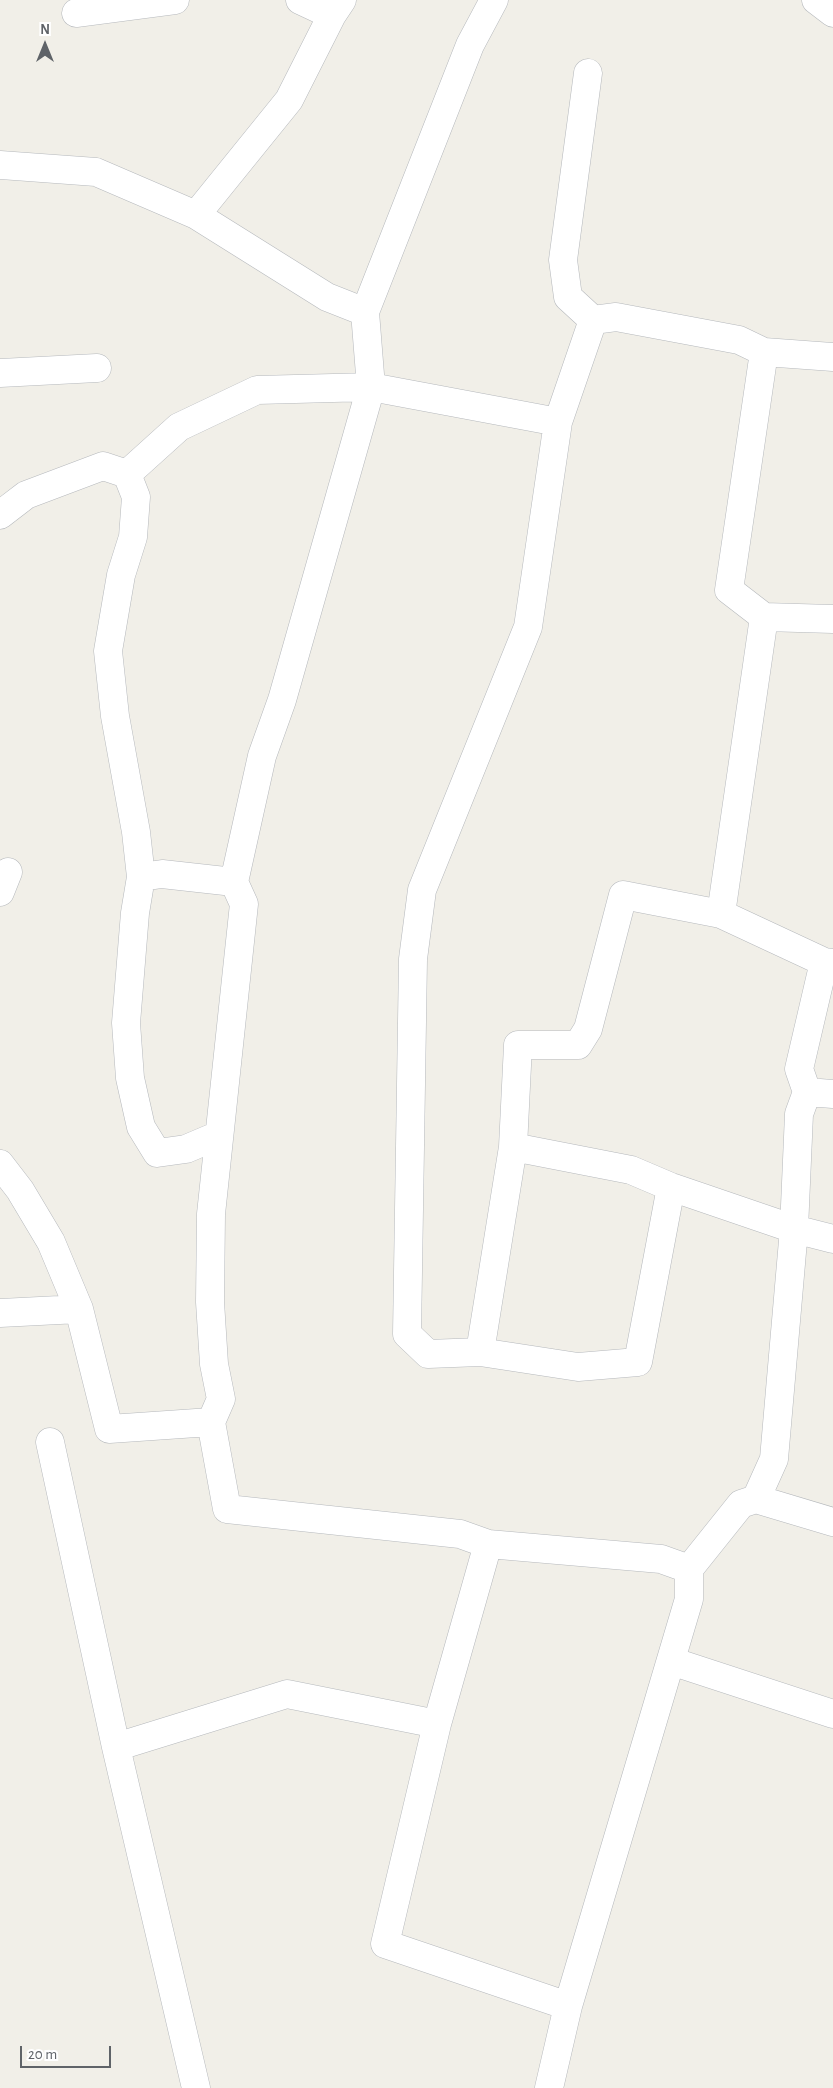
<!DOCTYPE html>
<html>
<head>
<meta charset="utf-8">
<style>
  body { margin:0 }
  #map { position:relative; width:833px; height:2088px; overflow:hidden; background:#f1efe8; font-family:"Alegreya Sans",sans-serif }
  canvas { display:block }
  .north { position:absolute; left:20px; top:20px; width:50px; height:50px; -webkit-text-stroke:4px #fff; paint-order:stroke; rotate:0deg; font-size:14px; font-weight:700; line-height:20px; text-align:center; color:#5f6368 }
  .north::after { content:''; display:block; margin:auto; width:18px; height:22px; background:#5f6368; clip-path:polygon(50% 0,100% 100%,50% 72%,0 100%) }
  .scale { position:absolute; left:20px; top:2046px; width:91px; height:22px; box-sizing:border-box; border:2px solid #5f6368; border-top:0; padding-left:6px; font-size:15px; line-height:18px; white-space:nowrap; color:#5f6368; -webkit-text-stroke:4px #fff; paint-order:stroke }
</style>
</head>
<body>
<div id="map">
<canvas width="833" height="2088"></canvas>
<div class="north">N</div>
<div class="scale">20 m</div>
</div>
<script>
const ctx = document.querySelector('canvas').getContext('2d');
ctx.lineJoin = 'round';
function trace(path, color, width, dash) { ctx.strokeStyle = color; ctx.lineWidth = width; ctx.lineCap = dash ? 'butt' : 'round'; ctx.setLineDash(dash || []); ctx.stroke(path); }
const minor = new Path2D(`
  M300,0L332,15
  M816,0L833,13
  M76,13L175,0
  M588,73L563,260L568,297L593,320L616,317L739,340L764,352L833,357
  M0,165L96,172L196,215L327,297L365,312
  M196,215L289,100L332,15L342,0
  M593,320L558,422L528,627L422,890L413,959L407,1334L428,1354L480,1352L578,1367L638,1362L671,1187
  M764,352L729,590L764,617L833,619
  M0,373L97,368
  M127,474L179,427L257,390L371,387L558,422
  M0,515L26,495L103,466L127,474L136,497L133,537L121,575L108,651L115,716L136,832L141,877
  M234,882L262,756L282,700L371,387L365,312L470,45L494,0
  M0,892L8,872
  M721,914L764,617
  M807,1092L833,1094
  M513,1147L631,1170L671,1187L794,1229L833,1239
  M0,1164L20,1190L51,1242L79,1309L109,1429L211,1422L221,1399L214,1364L210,1302L211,1214L244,904L234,882L162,874L141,877L135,913L126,1023L130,1078L141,1127L157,1153L186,1149L219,1135
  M0,1313L79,1309
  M480,1352L513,1147L518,1045H578L588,1029L623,895L721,914L824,962L833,963
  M211,1422L227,1509L460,1534L488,1544L661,1559L689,1569
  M50,1442L116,1747L196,2088
  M756,1499L774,1459L794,1229L799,1114L807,1092L799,1069L824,962
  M488,1544L437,1724L385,1944L568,2006
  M671,1661L833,1714
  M116,1747L287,1694L437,1724
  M549,2088L568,2006L689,1599V1569L741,1504L756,1499L833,1522`);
trace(minor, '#b5b8bc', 29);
trace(minor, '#fff', 28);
</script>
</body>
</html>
